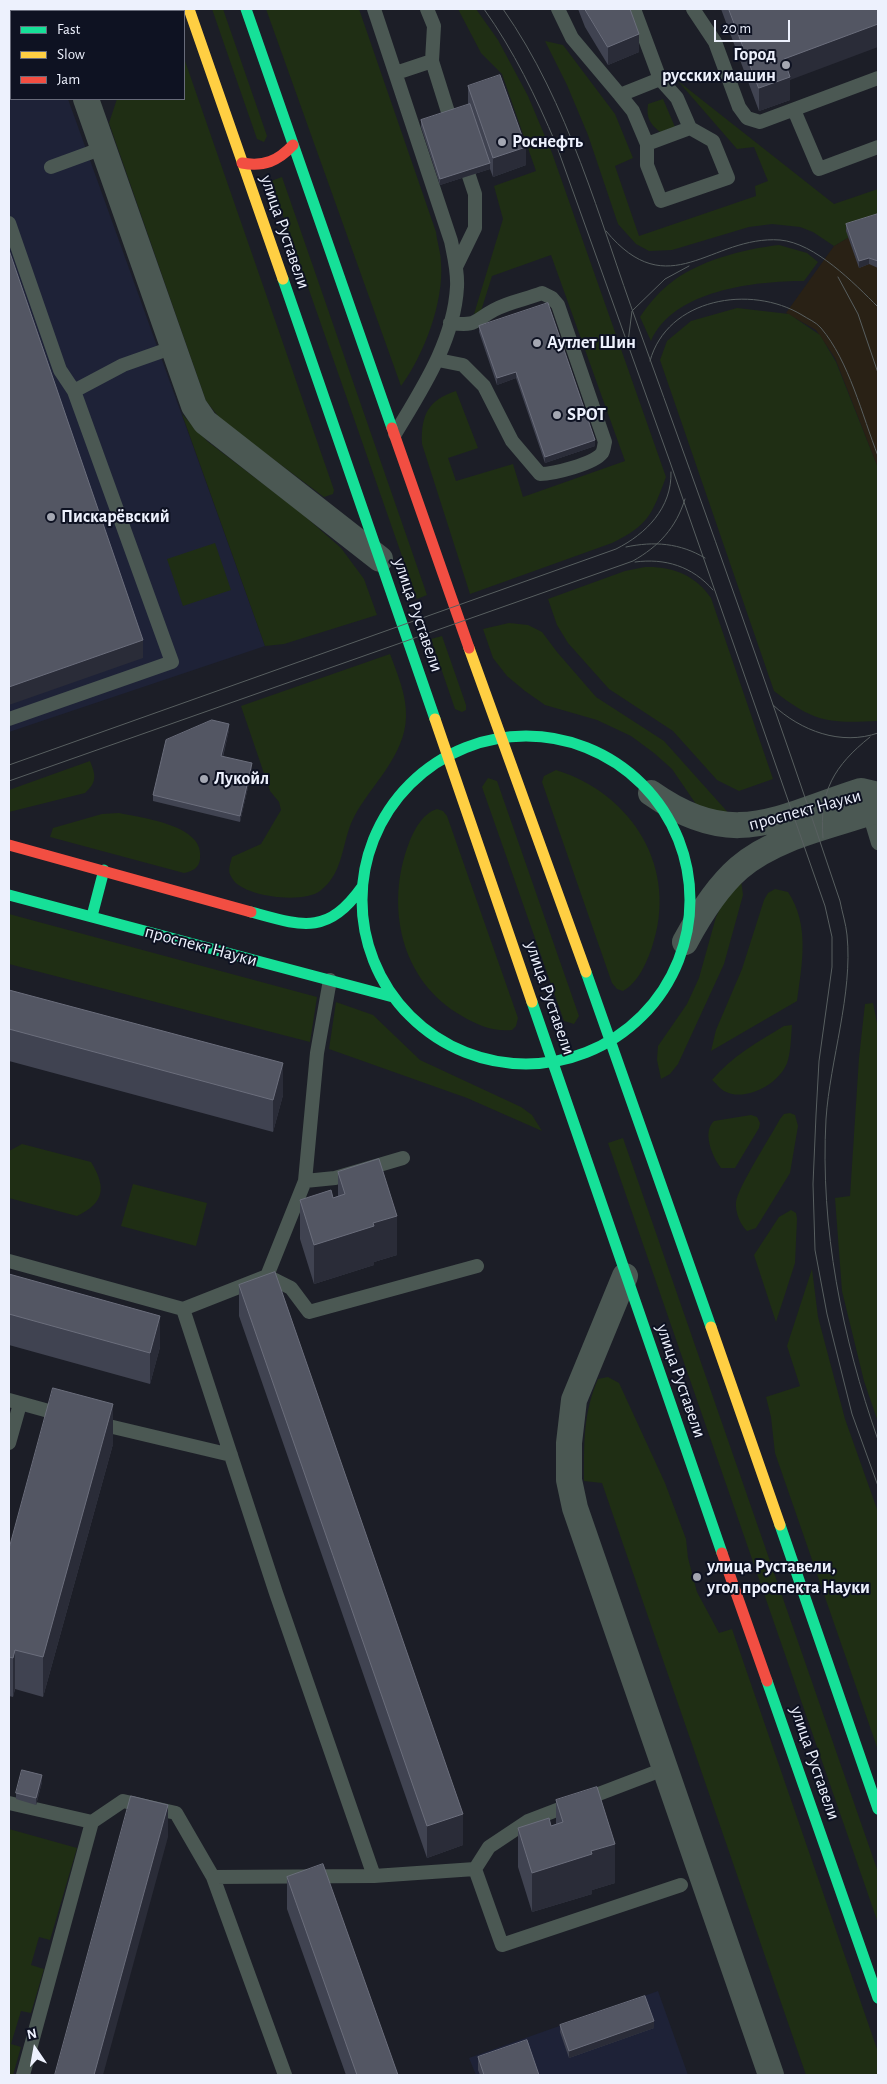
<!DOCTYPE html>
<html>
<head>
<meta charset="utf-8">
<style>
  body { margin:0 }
  #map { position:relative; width:887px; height:2084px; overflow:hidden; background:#1c1e27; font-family:"Alegreya Sans",sans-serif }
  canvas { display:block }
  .frame { position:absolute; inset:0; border:10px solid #edf1fd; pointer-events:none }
  .legend { position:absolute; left:10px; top:10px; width:175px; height:90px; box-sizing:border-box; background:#0e1222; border:1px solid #676b7a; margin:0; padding:6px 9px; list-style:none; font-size:15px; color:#edf1fd }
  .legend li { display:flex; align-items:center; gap:10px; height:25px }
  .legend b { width:25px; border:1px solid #676b7a }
  .north { position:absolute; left:10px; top:2024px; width:50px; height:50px; -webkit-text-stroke:4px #0e1222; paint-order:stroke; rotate:348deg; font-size:14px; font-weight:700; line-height:20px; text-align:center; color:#edf1fd }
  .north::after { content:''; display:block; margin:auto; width:18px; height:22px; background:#edf1fd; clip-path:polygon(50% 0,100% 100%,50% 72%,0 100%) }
  .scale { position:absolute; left:714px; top:20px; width:76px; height:22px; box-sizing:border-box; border:2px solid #edf1fd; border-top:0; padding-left:6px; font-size:15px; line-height:18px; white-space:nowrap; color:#edf1fd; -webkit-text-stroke:4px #0e1222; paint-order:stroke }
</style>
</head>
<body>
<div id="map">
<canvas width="887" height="2084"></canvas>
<div class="frame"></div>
<ul class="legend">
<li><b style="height:6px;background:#16e098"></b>Fast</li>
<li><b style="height:6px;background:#ffcf43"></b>Slow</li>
<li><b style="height:6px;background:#f24e42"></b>Jam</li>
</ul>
<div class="north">N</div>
<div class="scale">20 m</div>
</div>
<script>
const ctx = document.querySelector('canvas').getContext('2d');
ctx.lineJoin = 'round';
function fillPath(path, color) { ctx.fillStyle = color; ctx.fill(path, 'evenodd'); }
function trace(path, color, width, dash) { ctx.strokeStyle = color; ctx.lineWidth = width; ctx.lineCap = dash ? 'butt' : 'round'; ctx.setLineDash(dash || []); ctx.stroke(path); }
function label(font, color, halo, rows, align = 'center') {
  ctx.font = font + ' "Alegreya Sans",sans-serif'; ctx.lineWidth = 4; ctx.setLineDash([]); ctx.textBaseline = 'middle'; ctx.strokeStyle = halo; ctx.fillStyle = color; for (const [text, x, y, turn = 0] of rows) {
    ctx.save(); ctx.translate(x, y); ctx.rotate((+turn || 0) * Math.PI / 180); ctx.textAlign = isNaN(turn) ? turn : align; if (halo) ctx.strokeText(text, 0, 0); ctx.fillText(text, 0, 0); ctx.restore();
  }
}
const built = new Path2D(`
  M11,70V99H68L265,646L9,732V71Z
  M658,1991L688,2075H476L469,2058Z`);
const industrial = new Path2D(`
  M878,220V468L835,358L816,330L786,313L834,246Z`);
const green = new Path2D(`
  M212,9H223L267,136L264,142L257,139Z
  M266,9H359L436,232C437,242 441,253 441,263C444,302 424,355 401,386Z
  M458,9H476L498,40L528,96L552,153L666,477C652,514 649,525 612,543L470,594L422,444C421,415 428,400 456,391L478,448L448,458L456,481L513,464L523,497L625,461L551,255L492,276L481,311L474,314L503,219L494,186L536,171L502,74L481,53Z
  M545,41L563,45L615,114L633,158L615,166L639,236L756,196L755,186L768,181L754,147L737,149L678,81L834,204L878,189V220L834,246L813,232L800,227L772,224L749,227L672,250L649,251L636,244L618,224L588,135L567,85Z
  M184,58L334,490L333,494L324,497L222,421L206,401L109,123L117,99H184Z
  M663,99L675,127L660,132C650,124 646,118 648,104Z
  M282,177L427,595L417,599L271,181Z
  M779,245L807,253L818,262L804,281C755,281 673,290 651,341L640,317C648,305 657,294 668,285C696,261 744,249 779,245Z
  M737,308L789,314L820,335L836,362L878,468V721C828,723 815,723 774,691L660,360L667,341L691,321Z
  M182,414L207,441L300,512L341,548L364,579L377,615L284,644L265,646Z
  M215,543L231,590L183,606L167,559Z
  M645,567C671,566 696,575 711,598L773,779L739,791L717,780L673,731L609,689L568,643L557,625L548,599L625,571Z
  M509,623L528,625L542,632L557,652L596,697L664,741L732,817L698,807L672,769L654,753L631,736L597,720L545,705L525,691L507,676L493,658L483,629Z
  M442,636L466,705V710L462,712L455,709L431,639Z
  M390,654C397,673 407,696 406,717C405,756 371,785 354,817C341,842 345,872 320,891C303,904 242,897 232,878C227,871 230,865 232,857L261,844L281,810L279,802L270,791L241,706Z
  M90,761C96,776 97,782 85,793L9,812V790Z
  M556,770C633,794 679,869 652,947C647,962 638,983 623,991L617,989L612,983L542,782L544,776Z
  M488,778L497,781L579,1016L574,1024L564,1021L482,787Z
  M437,809L443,811L447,816L518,1018L516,1026L512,1030C494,1032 477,1025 462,1016C400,981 385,905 409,843C414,830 423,813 437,809Z
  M119,813C142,818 206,825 200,859C199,868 193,871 184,873L50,837L53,828L102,814Z
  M741,880L743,895L724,964L678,1064L670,1074L661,1079L657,1060L658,1046L687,1004L699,978L716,917L725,899Z
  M775,889L788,892C810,925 802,964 797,1001L711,1051L716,1030L742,969L764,900L768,893Z
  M9,914L317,997L310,1042L9,964Z
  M336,1002L373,1015L420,1060L521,1107L532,1115L542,1131L467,1098L329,1049Z
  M873,1003L878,1028V1422L864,1381L842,1291L835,1198L850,1196L859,1058L865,1004Z
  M792,1025C791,1036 791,1049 788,1060C782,1083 745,1103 724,1091C720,1089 716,1083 712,1080C732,1056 758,1042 784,1026Z
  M790,1113L795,1115L798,1126L790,1173L756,1228L747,1231C740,1224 735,1212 736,1202C738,1187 771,1136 780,1119L784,1114Z
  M751,1115L757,1117L760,1123L759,1128L735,1168H721C712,1156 702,1132 714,1121Z
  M623,1138L878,1872V1923L608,1143Z
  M22,1144L91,1162C107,1188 104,1203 77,1216L9,1198V1151Z
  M133,1184L207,1203L196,1246L121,1226Z
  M791,1210L796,1213L797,1219L795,1263L776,1322L754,1255L779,1217Z
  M812,1269L818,1317L845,1419L878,1512V1750L775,1453L771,1417L766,1397L800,1386L787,1346Z
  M608,1377L619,1383L665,1483L686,1539L688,1558L697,1592L719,1633L732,1629L878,2052V2075H806L602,1483L584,1481C584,1445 583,1413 598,1379Z
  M9,1829L77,1848L50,1940L39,1937L31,1965L44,1969L31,2013L21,2011L11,2044L21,2047L13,2075H9Z`);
const lane = new Path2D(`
  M374,9L451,241C454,256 458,271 457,287C454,341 422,389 395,434
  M427,9L434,26L432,61L453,128
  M558,9L572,38L620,95L660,79L634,9
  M693,9L715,42L739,107L747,118L760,122L878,78
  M396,73L432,61
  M620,95L633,111L647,144V165L661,201L728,178L713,141L690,128L677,98L660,79
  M794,110L819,169L878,147
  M647,144L690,128
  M51,167L103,148
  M9,223L60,370L74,391
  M456,267L475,228V194L463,158
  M438,360L463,365L484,386L512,441L540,474C553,474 594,464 602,453C604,450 604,445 605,442L558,305L552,298L542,293C527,299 508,302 494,310C472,322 478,326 450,323
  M9,719L172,662L74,391L123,365L174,347
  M869,813L878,843
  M305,1181L335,1178L403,1158
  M9,1261L183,1309L276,1593L374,1876L475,1869L489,1847L528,1821L664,1769
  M267,1276L291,1288L309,1312L477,1266
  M183,1309L267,1276L305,1181L317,1053L330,980
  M9,1400L63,1415
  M96,1423L231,1455
  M9,1443L20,1404
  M9,1803L92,1822
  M475,1869L502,1945L681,1885
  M213,1877L285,2075
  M23,2075L92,1822L123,1801L176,1813L213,1877L374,1876`);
const street = new Path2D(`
  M54,9L55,11
  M130,11L131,9
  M86,99L194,406L205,422L380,559
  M651,793C733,851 776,818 861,791L878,795
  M685,942C699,916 716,888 739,868C774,838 826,827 869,813L878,802
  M625,1276L574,1400L569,1443V1480L575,1508L771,2075`);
const fast = new Path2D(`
  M246,9L392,428
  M283,279L435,719
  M362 900a164 164 0 1 1 328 0a164 164 0 1 1-328 0Z
  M9,895L393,997
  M251,912C302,926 327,936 362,887
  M92,916L104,870
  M586,972L711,1327
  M532,1002L722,1553
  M780,1525L878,1809
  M767,1681L878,1998`);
const slow = new Path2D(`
  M189,9L283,279
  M469,648L586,972
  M435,719L532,1002
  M711,1327L780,1525`);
const jam = new Path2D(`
  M242,163C264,167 278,161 293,145
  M392,428L469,648
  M9,845L251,912
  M722,1553L767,1681`);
const tram = new Path2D(`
  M484,9C514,51 536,97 556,144L670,462L825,906L832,937V967L819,1061L816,1115L813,1184L815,1250L827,1314L852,1414L878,1486
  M503,9C569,103 599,219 638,326C707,517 776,709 840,901C842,912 846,924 847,935C853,994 830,1060 826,1119C820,1228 842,1337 878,1440
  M606,231C669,307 711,235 780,240C815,243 854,283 878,307
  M838,277L858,314L878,373
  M628,342L632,311L665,279L689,266
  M650,361C667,298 751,284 802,315C808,319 816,322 821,328C849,361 862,415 878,456
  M626,547C654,541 680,543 705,558
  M635,562C665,558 692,566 713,590
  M773,705C801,731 841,746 878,733
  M9,765L616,549C646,534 672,508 671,472
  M9,781L633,561C659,546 676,528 685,499
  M823,838C819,791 834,766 870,737`);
const wall = new Path2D(`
  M578,9H630L639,52L608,65L585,27Z
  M721,9H878L790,80V100L759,111Z
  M468,86L526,165L493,177L490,169L440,185L421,127V120L468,105Z
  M878,214V268L869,264L859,268L846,231V224Z
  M479,326L595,446L545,463L516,378L497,385L479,332Z
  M229,730L223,757L252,770L240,822L153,801V795Z
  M9,990L283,1095L273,1132L9,1061Z
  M338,1172L397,1255L374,1262V1265L314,1284L300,1239V1200L333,1198L338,1196Z
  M9,1274L160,1347L150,1384L9,1345Z
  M239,1285L463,1845L427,1858L239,1316Z
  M113,1444L43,1697L15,1689L13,1697L9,1696V1549Z
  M42,1782L36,1805L16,1799V1793Z
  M556,1800L615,1883L592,1890V1894L532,1912L518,1867V1828L551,1826L556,1824Z
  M287,1877L398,2075H346L287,1909Z
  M560,2025L654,2028L569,2058L560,2032Z
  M478,2057L539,2075H480L478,2070Z`);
const shadedWall = new Path2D(`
  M878,24V47L790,80V100L759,111V88L784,59Z
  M639,34V52L608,65V47Z
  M526,147V165L493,177V158Z
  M490,163V169L440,185V179Z
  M869,258V264L859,268V261Z
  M516,372V378L497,385V378Z
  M595,440V446L545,463V457Z
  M143,640V658L9,705V687Z
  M229,724V730L221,763V756Z
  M252,763V770L240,822V816Z
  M283,1063V1095L273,1132V1100Z
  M397,1216V1255L374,1262V1265L314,1284V1245L373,1223Z
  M160,1316V1347L150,1384V1353Z
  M113,1404V1444L43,1697V1657Z
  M15,1650V1689L13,1697V1658Z
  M42,1775V1782L36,1805V1798Z
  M168,1805V1837L103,2075H94Z
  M463,1814V1845L427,1858V1826Z
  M615,1844V1883L592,1890V1894L532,1912V1873L591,1851Z
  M654,2021V2028L569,2058V2051Z`);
const building = new Path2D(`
  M585,9H630L639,34L608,47Z
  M729,9H878V24L784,59L790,77L759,88Z
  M500,75L526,147L493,158L468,86Z
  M470,104L490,163L440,179L421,120Z
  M878,214V261L869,258L859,261L846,224Z
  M9,250L143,640L9,687Z
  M548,303L595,440L545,457L516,372L497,378L479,326Z
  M212,720L229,724L221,756L252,763L240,816L153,795L166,740Z
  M9,990L283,1063L273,1100L9,1029Z
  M379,1159L397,1216L373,1223L374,1226L314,1245L300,1200L331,1190L333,1198L345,1194L338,1172Z
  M275,1272L463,1814L427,1826L239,1285Z
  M9,1274L160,1316L150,1353L9,1314Z
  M53,1388L113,1404L43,1657L15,1650L13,1658L9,1657V1549Z
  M22,1770L42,1775L36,1798L16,1793Z
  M597,1787L615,1844L591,1851L592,1854L532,1873L518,1828L549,1818L551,1826L563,1822L556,1800Z
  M131,1796L168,1805L94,2075H55Z
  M323,1864L398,2075H357L287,1877Z
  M645,1996L654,2021L569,2051L560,2025Z
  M527,2040L539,2075H484L478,2057Z`);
const markers = [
  [786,65,5,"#a4a7b2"],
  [502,142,5,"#a4a7b2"],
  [537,343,5,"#a4a7b2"],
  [557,415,5,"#a4a7b2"],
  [51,517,5,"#a4a7b2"],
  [204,779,5,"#a4a7b2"],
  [697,1577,5,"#a4a7b2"]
];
const poiNames = [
  ["Город",776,55,"right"],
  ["русских машин",776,76,"right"],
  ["Роснефть",512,142],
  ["Аутлет Шин",547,343],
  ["SPOT",567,415],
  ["Пискарёвский",61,517],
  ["Лукойл",214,779],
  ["улица Руставели,",707,1567],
  ["угол проспекта Науки",707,1588]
];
const streetNames = [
  ["улица Руставели",285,232,71],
  ["улица Руставели",418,615,71],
  ["проспект Науки",805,810,-15],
  ["проспект Науки",201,946,15],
  ["улица Руставели",550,998,71],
  ["улица Руставели",681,1381,71],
  ["улица Руставели",815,1763,71]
];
fillPath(built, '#1e2237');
fillPath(industrial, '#292115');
fillPath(green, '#1f2e14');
trace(lane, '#4b5853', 14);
trace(street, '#4b5853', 26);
trace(fast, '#16e098', 11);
trace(slow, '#ffcf43', 11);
trace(jam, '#f24e42', 11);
trace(tram, '#585f60', 1);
fillPath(wall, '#404351');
fillPath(shadedWall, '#2a2c38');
fillPath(building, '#535663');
trace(building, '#6b6e7c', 1);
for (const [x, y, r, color] of markers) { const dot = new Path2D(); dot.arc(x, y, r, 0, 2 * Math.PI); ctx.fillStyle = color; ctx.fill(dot); trace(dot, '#0e1222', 2); }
label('bold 18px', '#edf1fd', '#0e1222', poiNames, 'left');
label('18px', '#edf1fd', '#0e1222', streetNames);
</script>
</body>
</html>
